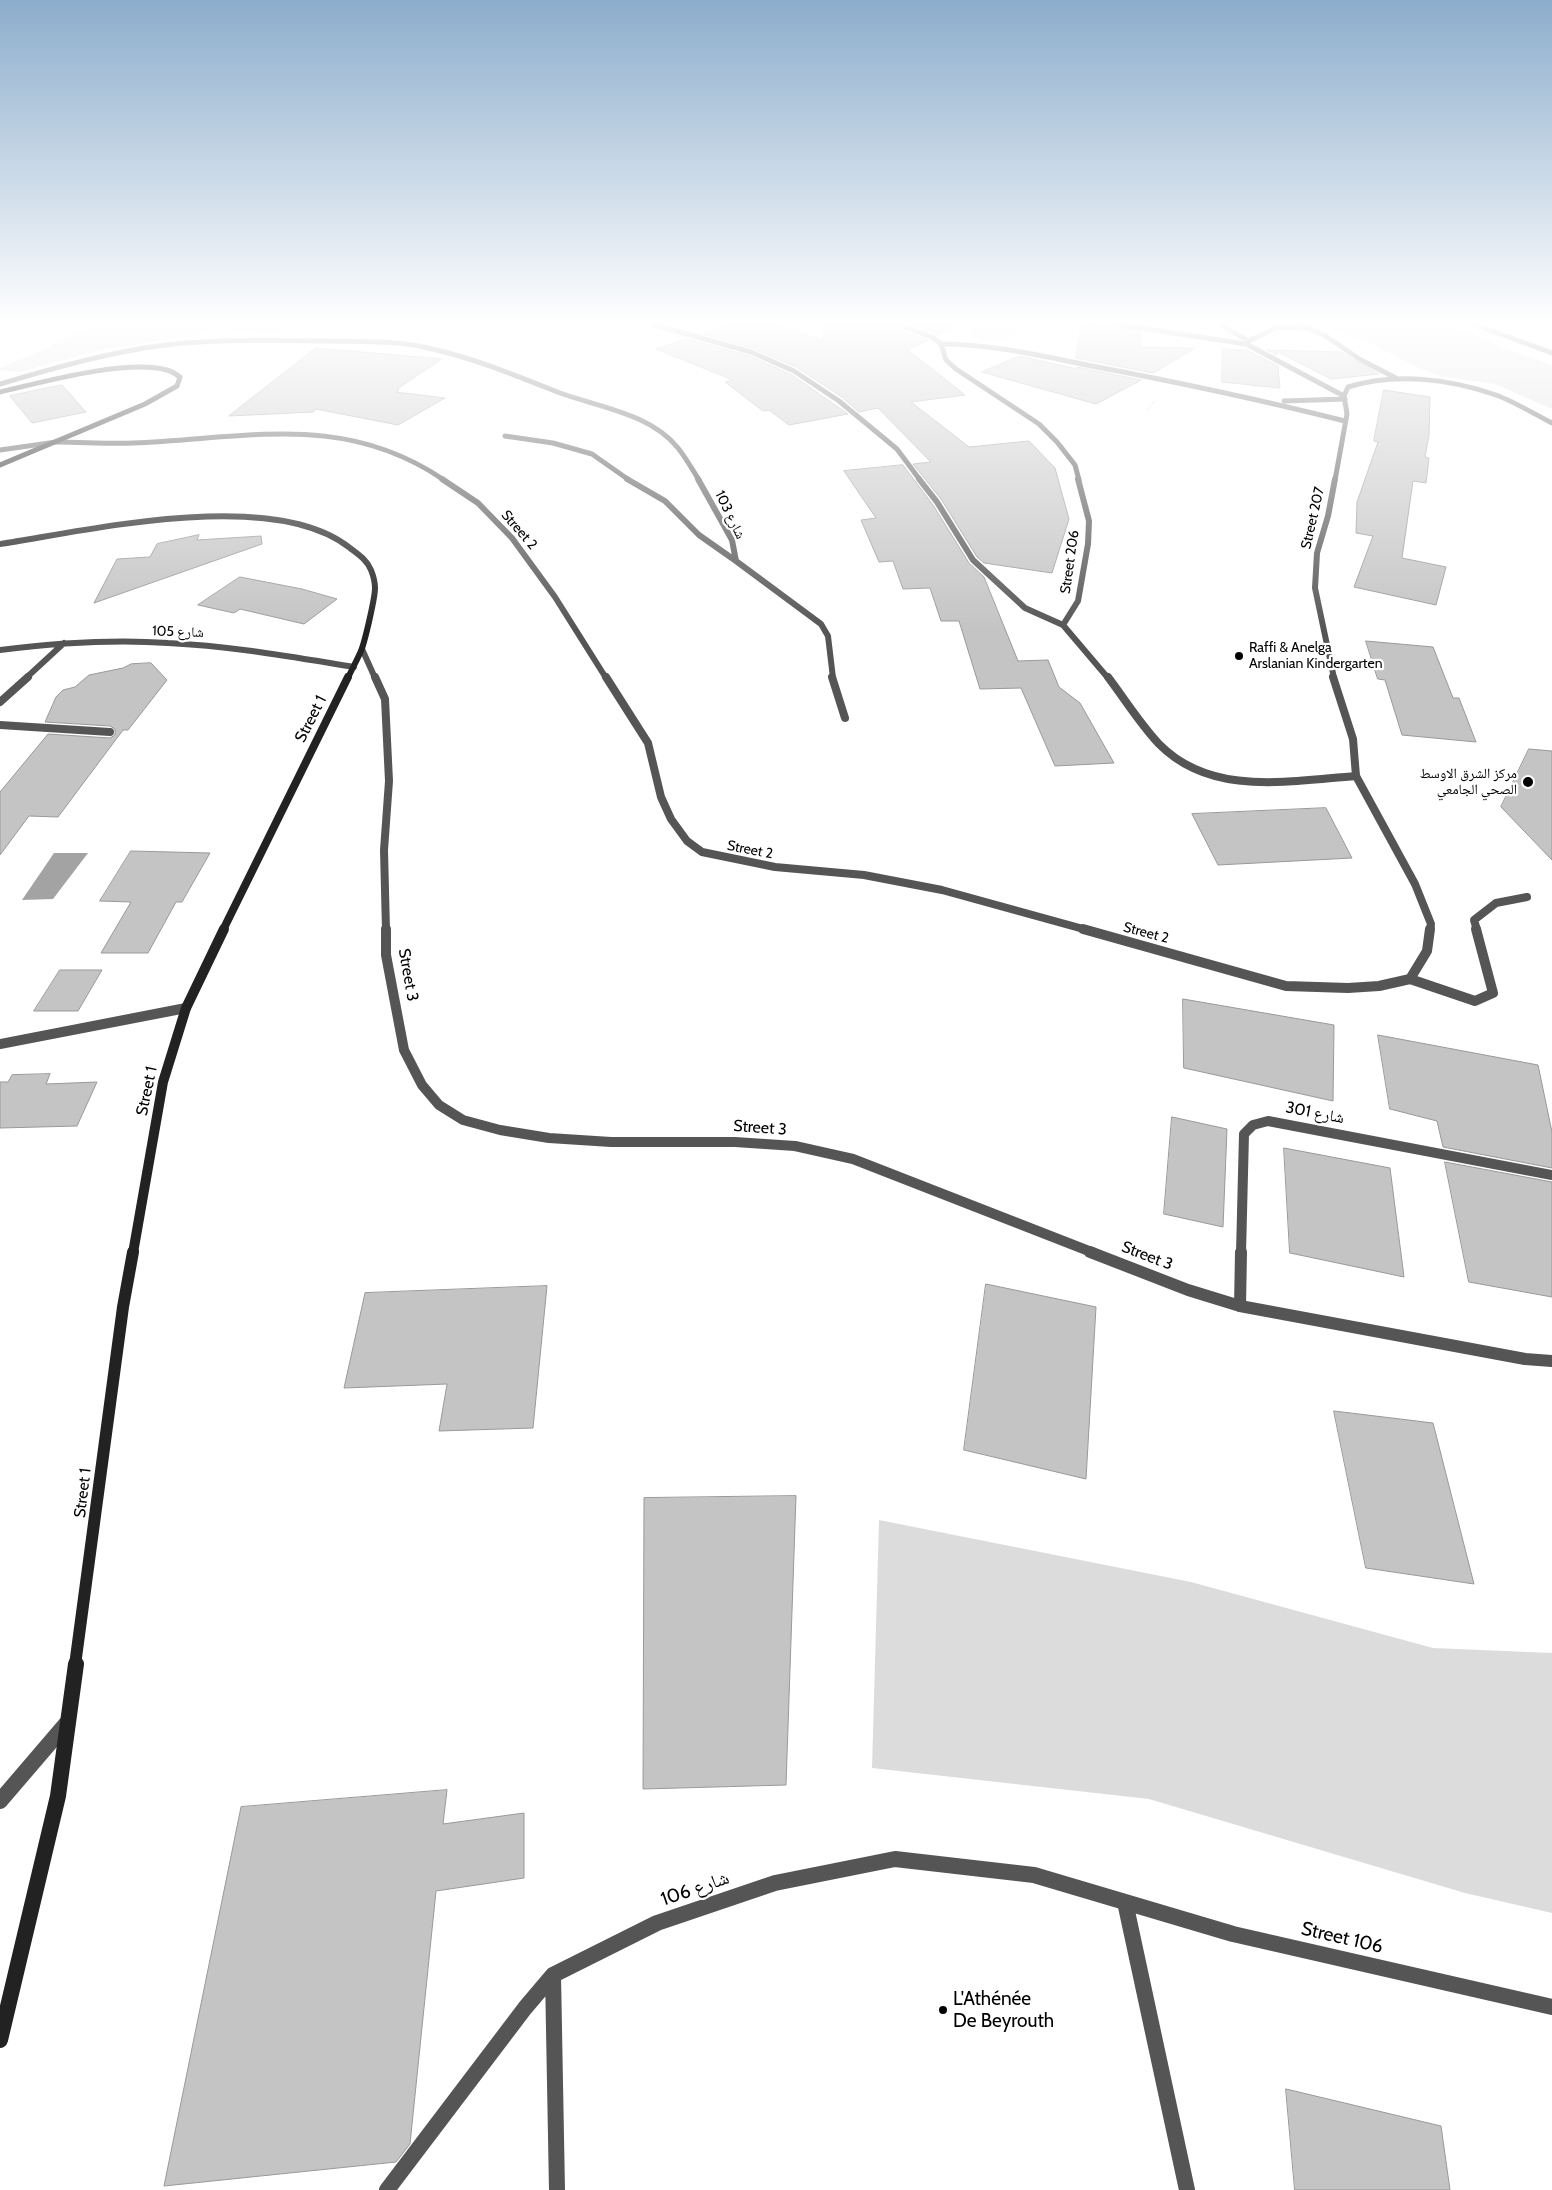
<!DOCTYPE html>
<html>
<head>
<meta charset="utf-8">
<style>
  body { margin:0 }
  canvas { display:block; background:#fff }
</style>
</head>
<body>
<canvas width="1552" height="2190"></canvas>
<script>
const ctx = document.querySelector('canvas').getContext('2d');
ctx.lineJoin = 'round';
function fillPath(path, color) { ctx.fillStyle = color; ctx.fill(path, 'evenodd'); }
function trace(path, color, width, dash) { ctx.strokeStyle = color; ctx.lineWidth = width; ctx.lineCap = dash ? 'butt' : 'round'; ctx.setLineDash(dash || []); ctx.stroke(path); }
function label(font, color, halo, rows, align = 'center') {
  ctx.font = font + ' Cabin,"Noto Naskh Arabic",sans-serif'; ctx.lineWidth = 4.5; ctx.setLineDash([]); ctx.textBaseline = 'middle'; ctx.strokeStyle = halo; ctx.fillStyle = color; for (const [text, x, y, turn = 0] of rows) {
    ctx.save(); ctx.translate(x, y); ctx.rotate((+turn || 0) * Math.PI / 180); ctx.textAlign = isNaN(turn) ? turn : align; if (halo) ctx.strokeText(text, 0, 0); ctx.fillText(text, 0, 0); ctx.restore();
  }
}
const green = new Path2D(`
  M95,324H282L278,333L210,329L190,336L100,350L19,372L0,370V368L39,352Z
  M974,324H1032L1033,326L1008,335L1006,342L971,337Z
  M1321,324H1450L1501,347L1552,365V409L1495,384L1440,376L1417,367L1364,340Z
  M879,1520L1191,1582L1433,1648L1552,1653V1913L1465,1893L1149,1799L872,1768Z`);
const water = new Path2D(`
  M54,853H88L53,899L22,900Z`);
const building = new Path2D(`
  M732,324H774L823,340L825,324H892L895,328L928,340L908,350L965,395L911,402L969,447L1029,441L1055,468L1069,519L1052,573L984,563L977,557L941,499L913,464L931,462L878,408L859,412L842,397L796,367L752,348L703,334Z
  M909,324H960L937,335Z
  M1082,324L1111,326L1141,332L1140,347L1195,348L1153,373L1076,358Z
  M688,339L750,356L792,375L848,414L789,425L769,410L763,411L725,382L733,380L656,349Z
  M316,348L442,359L397,389L399,390L396,392L445,398L398,425L316,409L313,412L229,416Z
  M1223,349L1247,350L1278,366L1280,388L1222,382Z
  M1267,350L1341,352L1379,374L1331,379L1276,351L1277,355Z
  M1020,356L1077,369V367L1141,380L1096,404L982,372Z
  M62,385L86,412L32,423L10,396Z
  M1384,390L1430,397L1429,435L1425,457L1429,458L1426,483L1413,481L1402,558L1446,567L1436,605L1354,587L1373,536L1356,533L1357,502L1378,442L1374,441Z
  M903,465L933,505L969,563L984,577L1018,661L1048,660L1059,687L1080,703L1114,763L1055,766L1021,688L980,689L959,621H941L930,588L903,589L893,561L879,562L861,520L876,518L844,471Z
  M199,535L197,540L261,536L262,544L94,603L117,559L150,557L157,544Z
  M240,577L302,589L337,599L304,624L240,609L234,613L198,605Z
  M1366,641L1433,647L1453,698H1459L1476,742L1402,735L1385,680L1378,679Z
  M151,663L167,680L128,730H123L58,817L29,816L0,855V792L48,734L110,738L115,735V729L110,726L45,722L56,697L63,690L75,687L89,675L123,668L131,664Z
  M1529,749L1552,751V860L1501,807Z
  M1326,808L1352,858L1218,865L1192,814Z
  M131,851L210,853L182,902H176L148,953H101L131,902L100,901Z
  M60,970H102L78,1011H34Z
  M1183,999L1334,1025L1333,1101L1184,1068Z
  M1378,1035L1538,1065L1552,1132V1168L1443,1147L1437,1121L1390,1109Z
  M50,1074L46,1084L97,1082L77,1126L0,1128V1082H8L12,1075Z
  M1172,1117L1227,1129L1223,1227L1164,1214Z
  M1284,1148L1390,1168L1404,1277L1290,1253Z
  M1445,1162L1552,1182V1297L1469,1282Z
  M986,1284L1096,1307L1086,1479L964,1450Z
  M547,1286L533,1428L439,1431L447,1384L344,1388L365,1293Z
  M1334,1411L1433,1423L1474,1584L1366,1568Z
  M796,1496L786,1785L643,1789L644,1498Z
  M447,1790L443,1824L524,1813V1878L436,1891L410,2144L396,2162L164,2186L241,1807Z
  M1286,2089L1441,2126L1450,2190H1295Z`);
const path = new Path2D(`
  M1067,324L1070,325
  M1147,411L1156,399`);
const serviceFar3 = new Path2D(`
  M941,344C992,344 1042,356 1092,366C1177,382 1261,400 1345,421
  M1284,401L1345,399`);
const serviceFar2 = new Path2D(`
  M1477,930L1474,920L1496,903L1527,897`);
const serviceFar1 = new Path2D(`
  M1410,979L1475,1001L1493,993L1476,929`);
const service = new Path2D(`
  M0,1801L66,1724`);
const minorFar5 = new Path2D(`
  M652,324L751,352L794,371L839,401L897,449L920,480
  M896,324L932,337L941,344L946,360L956,369L1039,424L1057,442L1075,465L1079,480
  M1115,324L1246,344L1344,396
  M1219,324L1249,341
  M1300,324L1324,335L1361,360L1396,378
  M1473,324L1552,353
  M1249,341L1277,327L1307,328
  M0,384C54,368 109,352 165,345C219,339 273,340 327,341C360,342 396,340 428,348C474,358 517,376 560,393C599,407 651,414 678,448C686,458 692,469 699,480
  M505,436L553,443L592,454L629,480
  M0,450L56,442`);
const minorFar4 = new Path2D(`
  M627,479L665,501L699,535L736,561
  M698,479L732,540L736,561L821,624L828,636L833,678
  M919,479L937,502L973,560L1025,608L1063,625
  M1078,479L1089,521L1088,544L1078,601L1063,625L1108,678
  M0,650C56,643 112,639 168,643C231,646 292,657 354,667
  M26,678L64,643`);
const minorFar3 = new Path2D(`
  M832,677L845,718
  M1108,677C1124,698 1140,724 1159,744C1211,797 1289,781 1356,776
  M0,702L28,677
  M0,725L110,732`);
const minorFar2 = new Path2D(`
  M0,1044L186,1008
  M1241,1253L1244,1134L1253,1125L1268,1121L1552,1175`);
const minorFar1 = new Path2D(`
  M1240,1306L1241,1252`);
const minor = new Path2D(`
  M1125,1902L1187,2190
  M553,1975L557,2190
  M387,2190L525,2008L553,1975L657,1923L775,1883L895,1859L1034,1875L1233,1934L1552,2007`);
const tertiaryFar4 = new Path2D(`
  M57,442C82,442 108,444 133,443C246,439 343,411 444,480
  M1335,480L1347,414L1344,396L1348,387C1396,372 1450,379 1496,395C1515,402 1534,414 1552,423`);
const tertiaryFar3 = new Path2D(`
  M442,479L478,503L512,538L555,597L606,678
  M362,649L375,678
  M1334,678L1315,588L1317,553L1328,516L1335,479`);
const tertiaryFar2 = new Path2D(`
  M375,677L385,699L389,781L384,850L386,930
  M606,677L648,743L661,797L671,819L687,841L702,852L775,867L864,875L942,890L1087,930
  M1333,677L1353,739L1356,776L1415,884L1431,924L1430,930`);
const tertiaryFar1 = new Path2D(`
  M386,929V955L404,1050L422,1085L439,1105L463,1120L500,1130L549,1138L611,1142H735L795,1146L853,1159L1094,1253
  M1083,929L1286,986L1348,988L1379,986L1410,979L1427,951L1430,929`);
const tertiary = new Path2D(`
  M1090,1252L1188,1290L1240,1306L1525,1359L1552,1361`);
const secondaryFar5 = new Path2D(`
  M0,392C43,382 125,359 167,370C171,371 176,374 180,377L177,386L145,404L0,465`);
const secondaryFar4 = new Path2D(`
  M0,544C91,530 274,487 350,548C358,554 367,560 371,570C373,575 375,583 375,588C375,598 365,641 361,651C357,660 352,669 348,678`);
const secondaryFar3 = new Path2D(`
  M223,930L348,677`);
const secondaryFar2 = new Path2D(`
  M133,1253L163,1082L186,1008L224,929`);
const secondaryFar1 = new Path2D(`
  M75,1665L123,1307L133,1252`);
const secondary = new Path2D(`
  M0,2040L58,1796L76,1664`);
const markers = [
  [1239,656,5,"#000"],
  [1528,782,6,"#000"],
  [943,2010,5,"#000"]
];
const farStreetnames = [
  ["شارع 103",730,515,64],
  ["Street 207",1313,518,-77],
  ["Street 2",519,530,49],
  ["Street 206",1070,562,-82],
  ["شارع 105",178,632,2],
  ["Street 2",750,850,11],
  ["Street 2",1146,933,15]
];
const farPoinames = [
  ["Raffi & Anelga",1249,648],
  ["Arslanian Kindergarten",1249,664],
  ["مركز الشرق الاوسط",1517,774,"right"],
  ["الصحي الجامعي",1517,790,"right"]
];
const streetNames = [
  ["Street 1",311,719,-63],
  ["Street 3",408,975,80],
  ["Street 1",147,1091,-78],
  ["شارع 301",1315,1113,11],
  ["Street 3",760,1128,4],
  ["Street 3",1147,1256,21],
  ["Street 1",83,1493,-83]
];
const nearStreetnames = [
  ["شارع 106",695,1889,-19],
  ["Street 106",1342,1938,13]
];
const nearPoinames = [
  ["L'Athénée",953,1999],
  ["De Beyrouth",953,2021]
];
fillPath(green, '#dcdcdc');
fillPath(water, '#a3a3a3');
fillPath(building, '#c4c4c4');
trace(building, '#999', 1);
trace(path, '#777', 1, [0.5, 1]);
trace(serviceFar3, '#555', 5);
trace(serviceFar2, '#555', 8);
trace(serviceFar1, '#555', 10);
trace(service, '#555', 16);
trace(minorFar5, '#555', 5);
trace(minorFar4, '#555', 6);
trace(minorFar3, '#555', 8);
trace(minorFar2, '#555', 10);
trace(minorFar1, '#555', 12);
trace(minor, '#555', 16);
trace(tertiaryFar4, '#555', 5);
trace(tertiaryFar3, '#555', 6);
trace(tertiaryFar2, '#555', 8);
trace(tertiaryFar1, '#555', 10);
trace(tertiary, '#555', 12);
trace(secondaryFar5, '#222', 5);
trace(secondaryFar4, '#222', 6);
trace(secondaryFar3, '#222', 8);
trace(secondaryFar2, '#222', 10);
trace(secondaryFar1, '#222', 12);
trace(secondary, '#222', 16);
const sky = ctx.createLinearGradient(0, 0, 0, 631);
sky.addColorStop(0, '#8cadcc');
sky.addColorStop(0.51, '#fff');
sky.addColorStop(1, '#ffffff00');
ctx.fillStyle = sky;
ctx.fillRect(0, 0, 1552, 631);
for (const [x, y, r, color] of markers) { const dot = new Path2D(); dot.arc(x, y, r, 0, 2 * Math.PI); ctx.fillStyle = color; ctx.fill(dot); trace(dot, '#fff', 2); }
label('14px', '#000', '#fff', farStreetnames);
label('14px', '#000', '#fff', farPoinames, 'left');
label('16px', '#000', '#fff', streetNames);
label('19px', '#000', '#fff', nearStreetnames);
label('19px', '#000', '#fff', nearPoinames, 'left');
</script>
</body>
</html>
